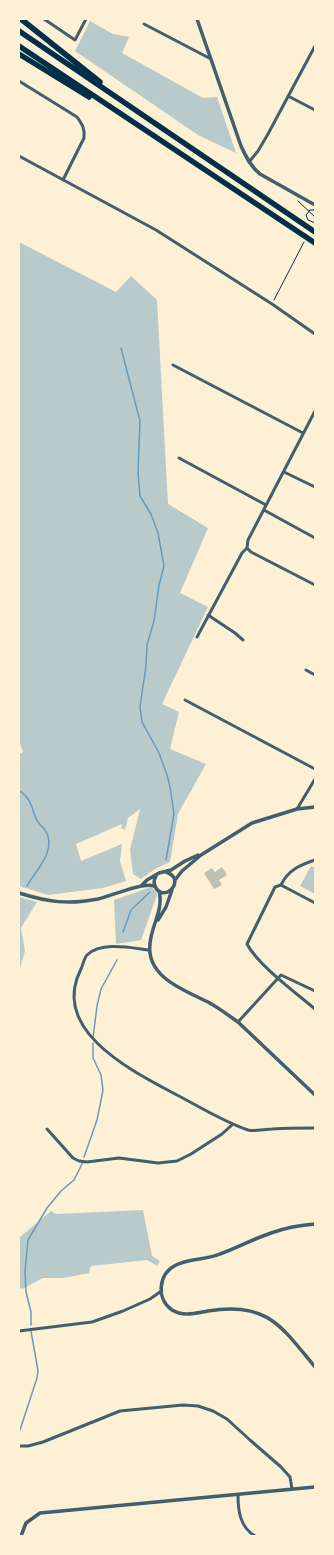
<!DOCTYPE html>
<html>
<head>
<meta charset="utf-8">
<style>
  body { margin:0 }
  #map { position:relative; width:334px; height:1555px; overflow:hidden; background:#fdf0d5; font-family:"Open Sans",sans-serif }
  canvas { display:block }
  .frame { position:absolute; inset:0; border:20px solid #fdf0d5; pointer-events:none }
</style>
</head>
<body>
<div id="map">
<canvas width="334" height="1555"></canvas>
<div class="frame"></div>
</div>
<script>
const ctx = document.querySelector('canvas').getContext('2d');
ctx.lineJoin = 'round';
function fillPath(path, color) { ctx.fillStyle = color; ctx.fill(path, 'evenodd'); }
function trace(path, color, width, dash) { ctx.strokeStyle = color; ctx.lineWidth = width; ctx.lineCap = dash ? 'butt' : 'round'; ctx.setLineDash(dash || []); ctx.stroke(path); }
const green = new Path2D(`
  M90,21L113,34L129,37L122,53L203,98L217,97L236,153L198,135L75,51Z
  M19,242L116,292L131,276L157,300L168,504L208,528L180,593L208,607L162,704L179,712L170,749L206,764L178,814L170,862L155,869L141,879L133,874L130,850L140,809L128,818L125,830L121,828L122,824L76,844L81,861L122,844L120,861L126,881L103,888L48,895L19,886V754L23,752L20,744H19Z
  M311,866L315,868V894L300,886Z
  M151,887L156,891L157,895L141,940L116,944L114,900Z
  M19,897L37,902L21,928L25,951L19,971Z
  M143,1210L152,1256L160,1261L157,1266L147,1260L91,1266L89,1273L64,1278H43L22,1289L19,1286V1238L51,1211L56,1214Z`);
const stream = new Path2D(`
  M121,348L140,421L138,472L140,496L151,514L158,533L164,566L159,585L154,621L147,645L146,666L140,707L142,722L159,753L167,775L170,787L174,814L166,860
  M19,790C30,798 31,804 35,816C37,824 46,828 48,836C53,856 35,871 27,886
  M123,932L131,910L150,892
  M93,1038L97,1006L101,989L117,960
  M84,1157L97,1120L103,1090L101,1075L93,1058V1043
  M31,1325V1312L26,1292L25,1272L28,1240L47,1208L61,1191L74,1180L83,1162
  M20,1430L37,1378L38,1371L31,1331`);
const building = new Path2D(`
  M222,867L227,875L219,880L222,885L214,889L204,873L212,868L215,872Z`);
const path = new Path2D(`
  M298,201L315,217
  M315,210H310L306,215L308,220L315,223
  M274,300L304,242`);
const minor = new Path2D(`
  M44,19L75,40L86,19
  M144,24L211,59
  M19,81L77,117C82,124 85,128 84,138L63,180
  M288,96L315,110
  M19,156L156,230L272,304L315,334
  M249,162L258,151L268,134L315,46
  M173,365L303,433
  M179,458L266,505
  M284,472L315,487
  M264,510L315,538
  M247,548L251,552L315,585
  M208,615L235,633L243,640
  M197,637L242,553L247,548L248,540L315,411
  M306,670L315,675
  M185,700L315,769
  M297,809L315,779
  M281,885C288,870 300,865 315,860
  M315,903L281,885L275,887L247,944C258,965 296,993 315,1009
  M149,950C132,948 101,941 87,955C84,958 83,965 81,969C49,1031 134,1072 177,1095C200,1107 224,1122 248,1130C255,1132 265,1129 272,1129C287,1128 301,1128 315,1128
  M238,1022L281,975L315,991
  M47,1129L73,1158L79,1161L87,1162L119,1158L158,1163L177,1161L191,1154L222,1134L233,1124
  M19,1331L92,1322L123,1311L150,1299L160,1292
  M19,1446H28L43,1442L120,1411L183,1405L198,1406L213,1411L227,1419L250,1440L281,1467L290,1477L292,1489
  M238,1495C238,1511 240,1527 255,1536`);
const tertiary = new Path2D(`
  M197,19L241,146C246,157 251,167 260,174L315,205
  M156,876C154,880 153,883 156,888C165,903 187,879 166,872
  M175,880L182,871L201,855L252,823L297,809L315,807
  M141,886L147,880L159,873L171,870L185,861L198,855
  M159,891C164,910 151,926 150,944C146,977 184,990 208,1002C219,1008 228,1015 238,1022L315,1095
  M19,893C48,902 68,905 98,899C111,896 143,882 154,886
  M158,920L166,907L172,890
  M315,1224C300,1225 285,1228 271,1233C253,1239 237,1248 220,1254C206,1260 189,1258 176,1265C158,1274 156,1299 172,1310C183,1317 196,1313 208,1311C267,1301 281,1326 315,1367
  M21,1536L26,1523L40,1513L315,1487`);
const motorway = new Path2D(`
  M21,19L100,82
  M19,31L315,232
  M19,46L315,243
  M19,54L89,97`);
fillPath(green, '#b9caca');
trace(stream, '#669bbc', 1.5);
fillPath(building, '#bec0b2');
trace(path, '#003049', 1);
trace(minor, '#3f606c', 3);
trace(tertiary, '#3f606c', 3.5);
trace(motorway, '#003049', 5.5);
</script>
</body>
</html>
